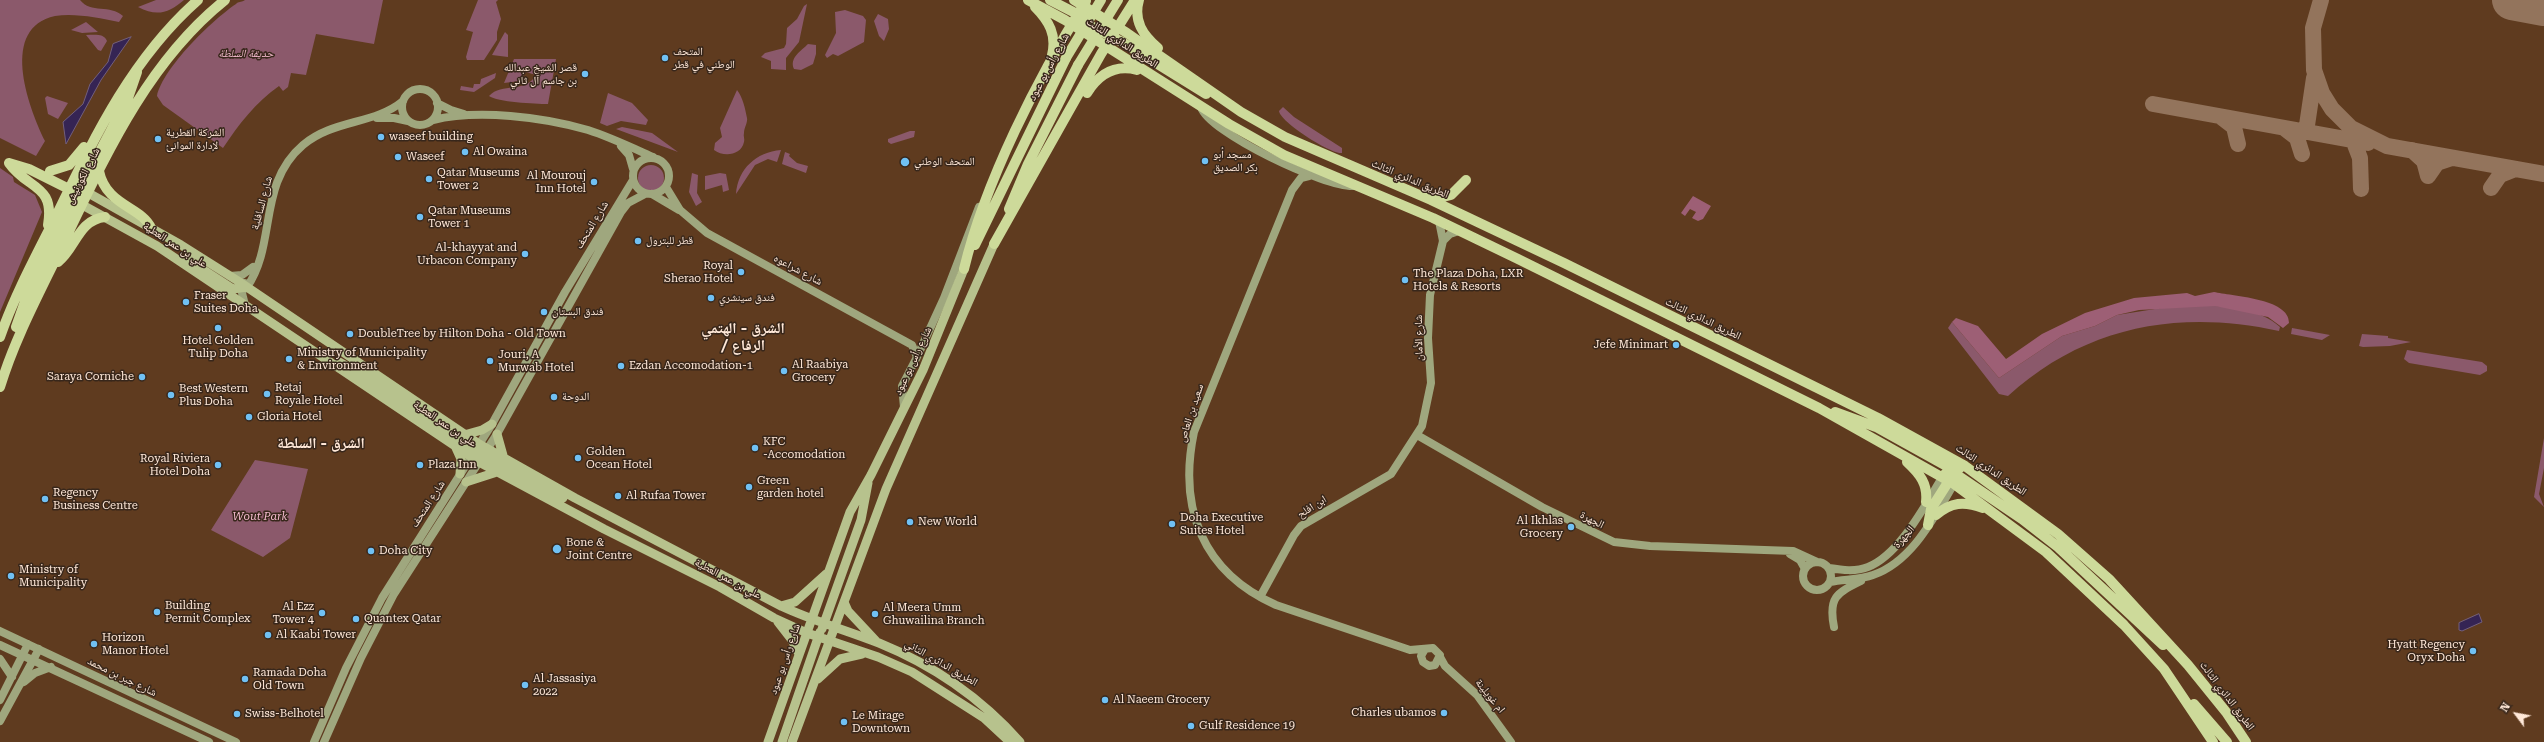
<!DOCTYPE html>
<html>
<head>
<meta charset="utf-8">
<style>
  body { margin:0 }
  #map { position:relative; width:2544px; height:742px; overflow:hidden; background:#5f3b1f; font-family:"Roboto Serif",serif }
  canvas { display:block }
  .north { position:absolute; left:2496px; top:694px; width:40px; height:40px; -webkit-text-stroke:3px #38271b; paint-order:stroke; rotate:302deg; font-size:11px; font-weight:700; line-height:16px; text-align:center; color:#ffe8d8 }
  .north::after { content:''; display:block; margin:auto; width:14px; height:18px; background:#ffe8d8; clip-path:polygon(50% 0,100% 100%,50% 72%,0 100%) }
</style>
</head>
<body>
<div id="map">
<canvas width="2544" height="742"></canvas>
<div class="north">N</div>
</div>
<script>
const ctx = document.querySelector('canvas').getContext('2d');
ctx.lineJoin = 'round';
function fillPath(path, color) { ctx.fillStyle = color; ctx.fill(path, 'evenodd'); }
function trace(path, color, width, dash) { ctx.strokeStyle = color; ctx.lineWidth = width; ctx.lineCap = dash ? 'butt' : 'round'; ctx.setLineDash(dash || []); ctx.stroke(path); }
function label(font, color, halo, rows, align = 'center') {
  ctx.font = font + ' "Roboto Serif","Noto Naskh Arabic",serif'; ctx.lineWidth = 3; ctx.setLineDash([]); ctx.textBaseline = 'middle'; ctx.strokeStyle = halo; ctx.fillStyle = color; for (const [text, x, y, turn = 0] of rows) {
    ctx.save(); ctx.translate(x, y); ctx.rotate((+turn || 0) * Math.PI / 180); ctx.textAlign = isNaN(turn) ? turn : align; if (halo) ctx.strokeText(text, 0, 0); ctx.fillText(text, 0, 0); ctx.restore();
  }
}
const green = new Path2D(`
  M0,0H80C91,14 110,4 123,16L119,22C98,18 76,13 55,16C0,28 27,104 45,141L36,156L0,138Z
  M156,0H184C169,13 157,17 138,7Z
  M245,0H383L374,44L316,34L306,75L291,73L288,87L283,91L279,86C255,103 239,124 223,148L163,105L157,96C163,68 212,20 236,4C239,1 240,3 245,0Z
  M478,0H498L496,2L501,19L497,32V40L484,60H467L466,57L473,32L466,30Z
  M807,4L799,42L786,58V70L771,69V61L761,57L765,53L784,48L786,44L787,28L797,19L804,6Z
  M845,10L863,16L866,20L864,42L838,56L833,54L827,58L825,55L836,33L835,12Z
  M878,14L888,19L889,29L884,41L879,36L874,21Z
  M86,22L98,32L82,33L71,30Z
  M505,32L508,35V57L492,55Z
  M86,35C94,35 104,33 107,41L101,51L98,50Z
  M808,44L816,45V54L813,64L801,70L794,69C789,58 801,51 808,44Z
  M514,59H556L548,104C535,104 497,102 489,96C502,82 525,94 536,75L526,72L520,81L504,83Z
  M496,73L495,78L474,92L460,90L461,86L473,88L474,84H480L481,79Z
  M737,90C743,98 745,108 747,118C748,122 744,128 744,133C743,136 745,139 744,142C741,156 723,157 714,150L715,143L722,137L720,128Z
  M608,93L632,103L648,120L646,125L621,121L607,126L600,123Z
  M47,96L68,103L58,119L48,114L45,98Z
  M1283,107L1294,117L1342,148V153C1332,155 1280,122 1279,111Z
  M622,127L652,133L678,152L616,129Z
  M910,131H915L914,137L891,144L888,142V139Z
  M781,150L777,162L768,159L755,165L736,194C738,169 756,152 781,150Z
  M785,152L790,154L789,156L797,163L808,166L806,173L782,164Z
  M638 178a13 13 0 1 1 26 0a13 13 0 1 1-26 0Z
  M0,168L13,177L14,182L35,195L42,212L0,312Z
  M692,173L698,175L697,193L702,202L696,206L689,192Z
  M720,173L726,174L729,190L723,192L722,185L705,190V176Z
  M2174,306C2207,305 2254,303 2280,327L2279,331C2179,309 2085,326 2008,396L1999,394L1948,328L1952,322L1999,378L2062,336L2095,326L2117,315Z
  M2292,328L2330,335L2322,340L2291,334Z
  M2362,334L2388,336V338L2411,342L2390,346L2363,347L2359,346Z
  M2407,350L2482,362L2487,366V371L2480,375L2409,363L2404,359Z
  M2544,438V468L2539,494L2544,507L2534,497Z
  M255,460L308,469L290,538L263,557L211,530Z`);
const forest = new Path2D(`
  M1693,196L1711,206L1703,219L1698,221L1692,218L1696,212L1690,209L1685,216L1681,213Z
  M2214,292C2230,296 2290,298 2289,323L2283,328L2268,317L2215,306L2139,310L2117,315L2095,326L2062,336L1999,378L1952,322L1956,318L1978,326L2006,359L2042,334L2085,313L2134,298L2187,293L2195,296Z`);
const water = new Path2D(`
  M131,37L101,80L66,144L63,122L83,104L90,84L108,62L113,44Z
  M2479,614L2482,622L2462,631L2459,630V623Z`);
const taxiway = new Path2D(`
  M2321,0L2313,28L2314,70L2322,93L2332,109L2351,128L2387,146L2544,174
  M2153,104L2368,143
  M2221,117L2234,127L2238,144
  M2284,128L2297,138L2302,154
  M2306,132L2314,78
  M2350,132L2360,158L2361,189
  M2412,150L2424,161L2428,176L2437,163L2452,158
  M2491,188L2500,175L2515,169`);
const runway = new Path2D(`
  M2512,0L2544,6`);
const secondary = new Path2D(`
  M402 107a18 18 0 1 1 36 0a18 18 0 1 1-36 0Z
  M437,103L451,110L464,114
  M1201,107C1209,133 1326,188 1354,186
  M377,118H394L408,121
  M433,120C478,109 543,117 588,130C610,137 633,148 653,157
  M621,146L629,155L633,169
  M633 176a18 18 0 1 1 36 0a18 18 0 1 1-36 0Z
  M1309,176L1301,178L1292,190L1194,432C1178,508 1202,572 1276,605L1410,650L1433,648L1440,655L1435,665L1429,666L1423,662L1421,656L1425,649
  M666,187L680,210L707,233L912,345L917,357L902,386L904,407
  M652,194L679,210
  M1443,241L1450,234L1459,231
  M230,276L242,275L253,267
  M247,287C277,244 257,184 303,145C334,119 374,125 403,101
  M245,305L242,293L245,283
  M916,359L944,298L979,207
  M1417,435L1542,507L1614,542L1650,546L1793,551L1817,562
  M1790,554L1800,560L1805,569
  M1803 576a14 14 0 1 1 28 0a14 14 0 1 1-28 0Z
  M1829,568C1842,570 1855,572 1868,567C1901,554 1927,501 1945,473
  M1830,582C1844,579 1860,580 1873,575C1914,561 1936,513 1957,479
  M1260,597L1294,535L1301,526L1391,474L1422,426L1431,383L1428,338L1430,295L1443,241L1439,221
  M1834,627C1828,597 1837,593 1861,581
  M0,631L236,742
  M0,645L209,742
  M1440,657L1445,666L1477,695L1511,742
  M0,659L12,677
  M24,682L35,673L51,667
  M0,700L28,644
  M0,721L39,649
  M314,742L346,668L382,598L492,424L565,292L633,180
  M324,742L361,658L394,594L497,434L621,212L628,203L645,194`);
const primary = new Path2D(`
  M83,190L181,245L238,281L479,444L575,498L781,606C813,621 846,630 879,643C933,665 981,698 1020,742
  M77,202L157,246L479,462L604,529L720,587L774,618L807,633L878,657L912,672L984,718L1010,742
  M188,260L233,289L247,287
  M339,362L368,378L474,451L480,453L487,449
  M497,434L504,459
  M464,435L482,430L492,424
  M456,448L461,459L460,474
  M474,456H483L563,498
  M466,482L497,472
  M844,602L848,611L876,641
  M781,606L795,602L826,574
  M778,622L792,640L799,654
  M822,629L861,520L868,483
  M818,679L840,659L862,654
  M768,742L850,512L871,475L923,370L964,269
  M782,742L820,632
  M792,742L886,489L994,244`);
const highway = new Path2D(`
  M1028,0L1065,20L1229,124L1284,155L1433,218L1518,259L1819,408L1954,484L2046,552L2124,625L2164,669L2213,742
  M1050,0L1083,17
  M1074,0L1127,33L1241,112L1285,137L1431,200L1564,263L1878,418L1965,466L2058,534L2109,579L2188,665L2226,712L2246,742
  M1139,0C1133,21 1143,35 1158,48
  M1035,7C1049,21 1057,35 1052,55
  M1071,25L1077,21L1083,22L1122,42L1206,94
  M1087,93C1099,74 1115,64 1137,70
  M9,163C28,190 55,184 48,225
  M9,163L29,169L75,192
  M50,171L69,165L84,147
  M99,171C106,206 142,207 151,228
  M80,200V189L128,98L137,72
  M1431,200L1451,195L1466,180
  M1009,209L1028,164L1078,65
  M994,244L1101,54L1135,0
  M975,245L1066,58
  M58,262C76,248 78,220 105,217
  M964,269C985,182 1038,77 1086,1
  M16,327L28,293L74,201L75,192L72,184
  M0,337C15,294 37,254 57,214C95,136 132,58 198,0
  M0,387C15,338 39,294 61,248C104,159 146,63 225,0
  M1835,412L1876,427L1948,467L1960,468
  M1907,462C1920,474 1928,484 1926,502
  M1942,477L1946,473H1954L2022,519L2058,547L2163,645
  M1936,515C1951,502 1964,501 1983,508
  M1928,525L1931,509L1952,476
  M2194,704L2227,742`);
const highwayBridge = new Path2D(`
  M1066,58L1101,0
  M1078,65L1118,0`);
const markers = [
  [665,58,4,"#70c1f4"],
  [585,74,4,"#70c1f4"],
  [381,137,4,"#70c1f4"],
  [158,139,4,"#70c1f4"],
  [465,152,4,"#70c1f4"],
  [398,157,4,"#70c1f4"],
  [1205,161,4,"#70c1f4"],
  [905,162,5,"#70c1f4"],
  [429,179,4,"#70c1f4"],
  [594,182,4,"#70c1f4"],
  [420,217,4,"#70c1f4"],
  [638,241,4,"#70c1f4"],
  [525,254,4,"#70c1f4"],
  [741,272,4,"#70c1f4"],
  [1405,280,4,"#70c1f4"],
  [711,298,4,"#70c1f4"],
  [186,302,4,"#70c1f4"],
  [544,312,4,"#70c1f4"],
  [218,328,4,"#70c1f4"],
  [350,334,4,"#70c1f4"],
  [1676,345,4,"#70c1f4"],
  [289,359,4,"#70c1f4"],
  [490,361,4,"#70c1f4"],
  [621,366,4,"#70c1f4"],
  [784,371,4,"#70c1f4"],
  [142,377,4,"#70c1f4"],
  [267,394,4,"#70c1f4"],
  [171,395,4,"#70c1f4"],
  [554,397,4,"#70c1f4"],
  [249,417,4,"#70c1f4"],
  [755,448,4,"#70c1f4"],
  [578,458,4,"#70c1f4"],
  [218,465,4,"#70c1f4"],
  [420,465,4,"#70c1f4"],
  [749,487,4,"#70c1f4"],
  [618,496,4,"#70c1f4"],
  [45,499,4,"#70c1f4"],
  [910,522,4,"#70c1f4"],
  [1172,524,4,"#70c1f4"],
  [1571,527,4,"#70c1f4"],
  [557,549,5,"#70c1f4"],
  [371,551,4,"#70c1f4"],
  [11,576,4,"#70c1f4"],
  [157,612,4,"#70c1f4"],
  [322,613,4,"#70c1f4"],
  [875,614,4,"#70c1f4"],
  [356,619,4,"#70c1f4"],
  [268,635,4,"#70c1f4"],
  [94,644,4,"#70c1f4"],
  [2473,651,4,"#70c1f4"],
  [245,679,4,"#70c1f4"],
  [525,685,4,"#70c1f4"],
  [1105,700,4,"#70c1f4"],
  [1444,713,4,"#70c1f4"],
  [237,714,4,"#70c1f4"],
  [844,722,4,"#70c1f4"],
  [1191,726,4,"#70c1f4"]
];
const streetNames = [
  ["الطريق الدائري الثالث",1122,43,33],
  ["شارع رأس بو عبود",1049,67,-62],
  ["شارع الكورنيش",83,176,-63],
  ["الطريق الدائري الثالث",1410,179,23],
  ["شارع السافلية",262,203,-75],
  ["شارع المتحف",592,225,-59],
  ["علي بن عمر العطية",175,245,33],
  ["شارع شراعوه",798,270,28],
  ["الطريق الدائري الثالث",1703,319,26],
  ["شارع الأمان",1419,338,-91],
  ["شارع رأس بو عبود",913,361,-65],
  ["سعيد بن العاص",1191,413,-72],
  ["علي بن عمر العطية",445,424,34],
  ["الطريق الدائري الثالث",1991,470,34],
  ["شارع المتحف",428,504,-57],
  ["ابن افلح",1312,507,-32],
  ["الجهرة",1592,520,27],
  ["الجهرة",1904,537,-49],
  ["علي بن عمر العطية",728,579,28],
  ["شارع رأس بو عبود",785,659,-71],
  ["الطريق الدائري الثاني",941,663,30],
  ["شارع جبر بن محمد",122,677,26],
  ["ام غويلينة",1490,696,51],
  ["الطريق الدائري الثالث",2227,696,53]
];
const poiNames = [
  ["المتحف",673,52],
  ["الوطني في قطر",673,65],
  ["قصر الشيخ عبدالله",577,68,"right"],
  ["بن جاسم آل ثاني",577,81,"right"],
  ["الشركة القطرية",166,133],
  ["لإدارة الموانئ",166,146],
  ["waseef building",389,137],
  ["Al Owaina",473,152],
  ["مسجد أبو",1213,155],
  ["بكر الصديق",1213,168],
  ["Waseef",406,157],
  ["المتحف الوطني",914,162],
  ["Qatar Museums",437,173],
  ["Tower 2",437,186],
  ["Al Mourouj",586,176,"right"],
  ["Inn Hotel",586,189,"right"],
  ["Qatar Museums",428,211],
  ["Tower 1",428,224],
  ["قطر للبترول",646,241],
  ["Al-khayyat and",517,248,"right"],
  ["Urbacon Company",517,261,"right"],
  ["Royal",733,266,"right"],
  ["Sherao Hotel",733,279,"right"],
  ["The Plaza Doha, LXR",1413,274],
  ["Hotels & Resorts",1413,287],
  ["Fraser",194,296],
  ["Suites Doha",194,309],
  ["فندق سينشري",719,298],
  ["فندق البستان",552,312],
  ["DoubleTree by Hilton Doha - Old Town",358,334],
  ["Hotel Golden",218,341,"center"],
  ["Tulip Doha",218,354,"center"],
  ["Jefe Minimart",1668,345,"right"],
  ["Ministry of Municipality",297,353],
  ["& Environment",297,366],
  ["Jouri, A",498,355],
  ["Murwab Hotel",498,368],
  ["Al Raabiya",792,365],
  ["Grocery",792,378],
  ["Ezdan Accomodation-1",629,366],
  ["Saraya Corniche",134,377,"right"],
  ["Retaj",275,388],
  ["Royale Hotel",275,401],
  ["Best Western",179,389],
  ["Plus Doha",179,402],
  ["الدوحة",562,397],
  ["Gloria Hotel",257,417],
  ["KFC",763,442],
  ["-Accomodation",763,455],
  ["Golden",586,452],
  ["Ocean Hotel",586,465],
  ["Royal Riviera",210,459,"right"],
  ["Hotel Doha",210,472,"right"],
  ["Plaza Inn",428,465],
  ["Green",757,481],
  ["garden hotel",757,494],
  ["Regency",53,493],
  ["Business Centre",53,506],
  ["Al Rufaa Tower",626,496],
  ["Doha Executive",1180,518],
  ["Suites Hotel",1180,531],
  ["Al Ikhlas",1563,521,"right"],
  ["Grocery",1563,534,"right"],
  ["New World",918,522],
  ["Bone &",566,543],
  ["Joint Centre",566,556],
  ["Doha City",379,551],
  ["Ministry of",19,570],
  ["Municipality",19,583],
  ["Building",165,606],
  ["Permit Complex",165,619],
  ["Al Ezz",314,607,"right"],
  ["Tower 4",314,620,"right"],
  ["Al Meera Umm",883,608],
  ["Ghuwailina Branch",883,621],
  ["Quantex Qatar",364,619],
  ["Al Kaabi Tower",276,635],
  ["Horizon",102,638],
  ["Manor Hotel",102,651],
  ["Hyatt Regency",2465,645,"right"],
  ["Oryx Doha",2465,658,"right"],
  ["Ramada Doha",253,673],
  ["Old Town",253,686],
  ["Al Jassasiya",533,679],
  ["2022",533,692],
  ["Al Naeem Grocery",1113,700],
  ["Charles ubamos",1436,713,"right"],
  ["Swiss-Belhotel",245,714],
  ["Le Mirage",852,716],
  ["Downtown",852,729],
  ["Gulf Residence 19",1199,726]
];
const parkNames = [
  ["حديقة السلطة",246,54],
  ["Wout Park",260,517]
];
const districtNames = [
  ["الشرق - الهتمي",743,329],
  ["/ الرفاع",743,346],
  ["الشرق - السلطة",321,444]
];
fillPath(green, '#8b596b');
fillPath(forest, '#9d5f75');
fillPath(water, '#352454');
trace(water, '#725f7c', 1);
trace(taxiway, '#93745c', 16);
trace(runway, '#93745c', 40);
trace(secondary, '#9fa77e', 8);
trace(primary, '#b7c28d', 9);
trace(highway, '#cdda9a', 10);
trace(highwayBridge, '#cdda9a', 10);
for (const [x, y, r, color] of markers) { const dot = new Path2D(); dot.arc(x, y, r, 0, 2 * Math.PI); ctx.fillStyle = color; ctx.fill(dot); trace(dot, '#38271b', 1.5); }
label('11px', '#ffe8d8', '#38271b', streetNames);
label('11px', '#ffe8d8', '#38271b', poiNames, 'left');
label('italic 11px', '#f5bccf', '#38271b', parkNames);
label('bold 15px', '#ffe8d8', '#38271b', districtNames);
</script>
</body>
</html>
